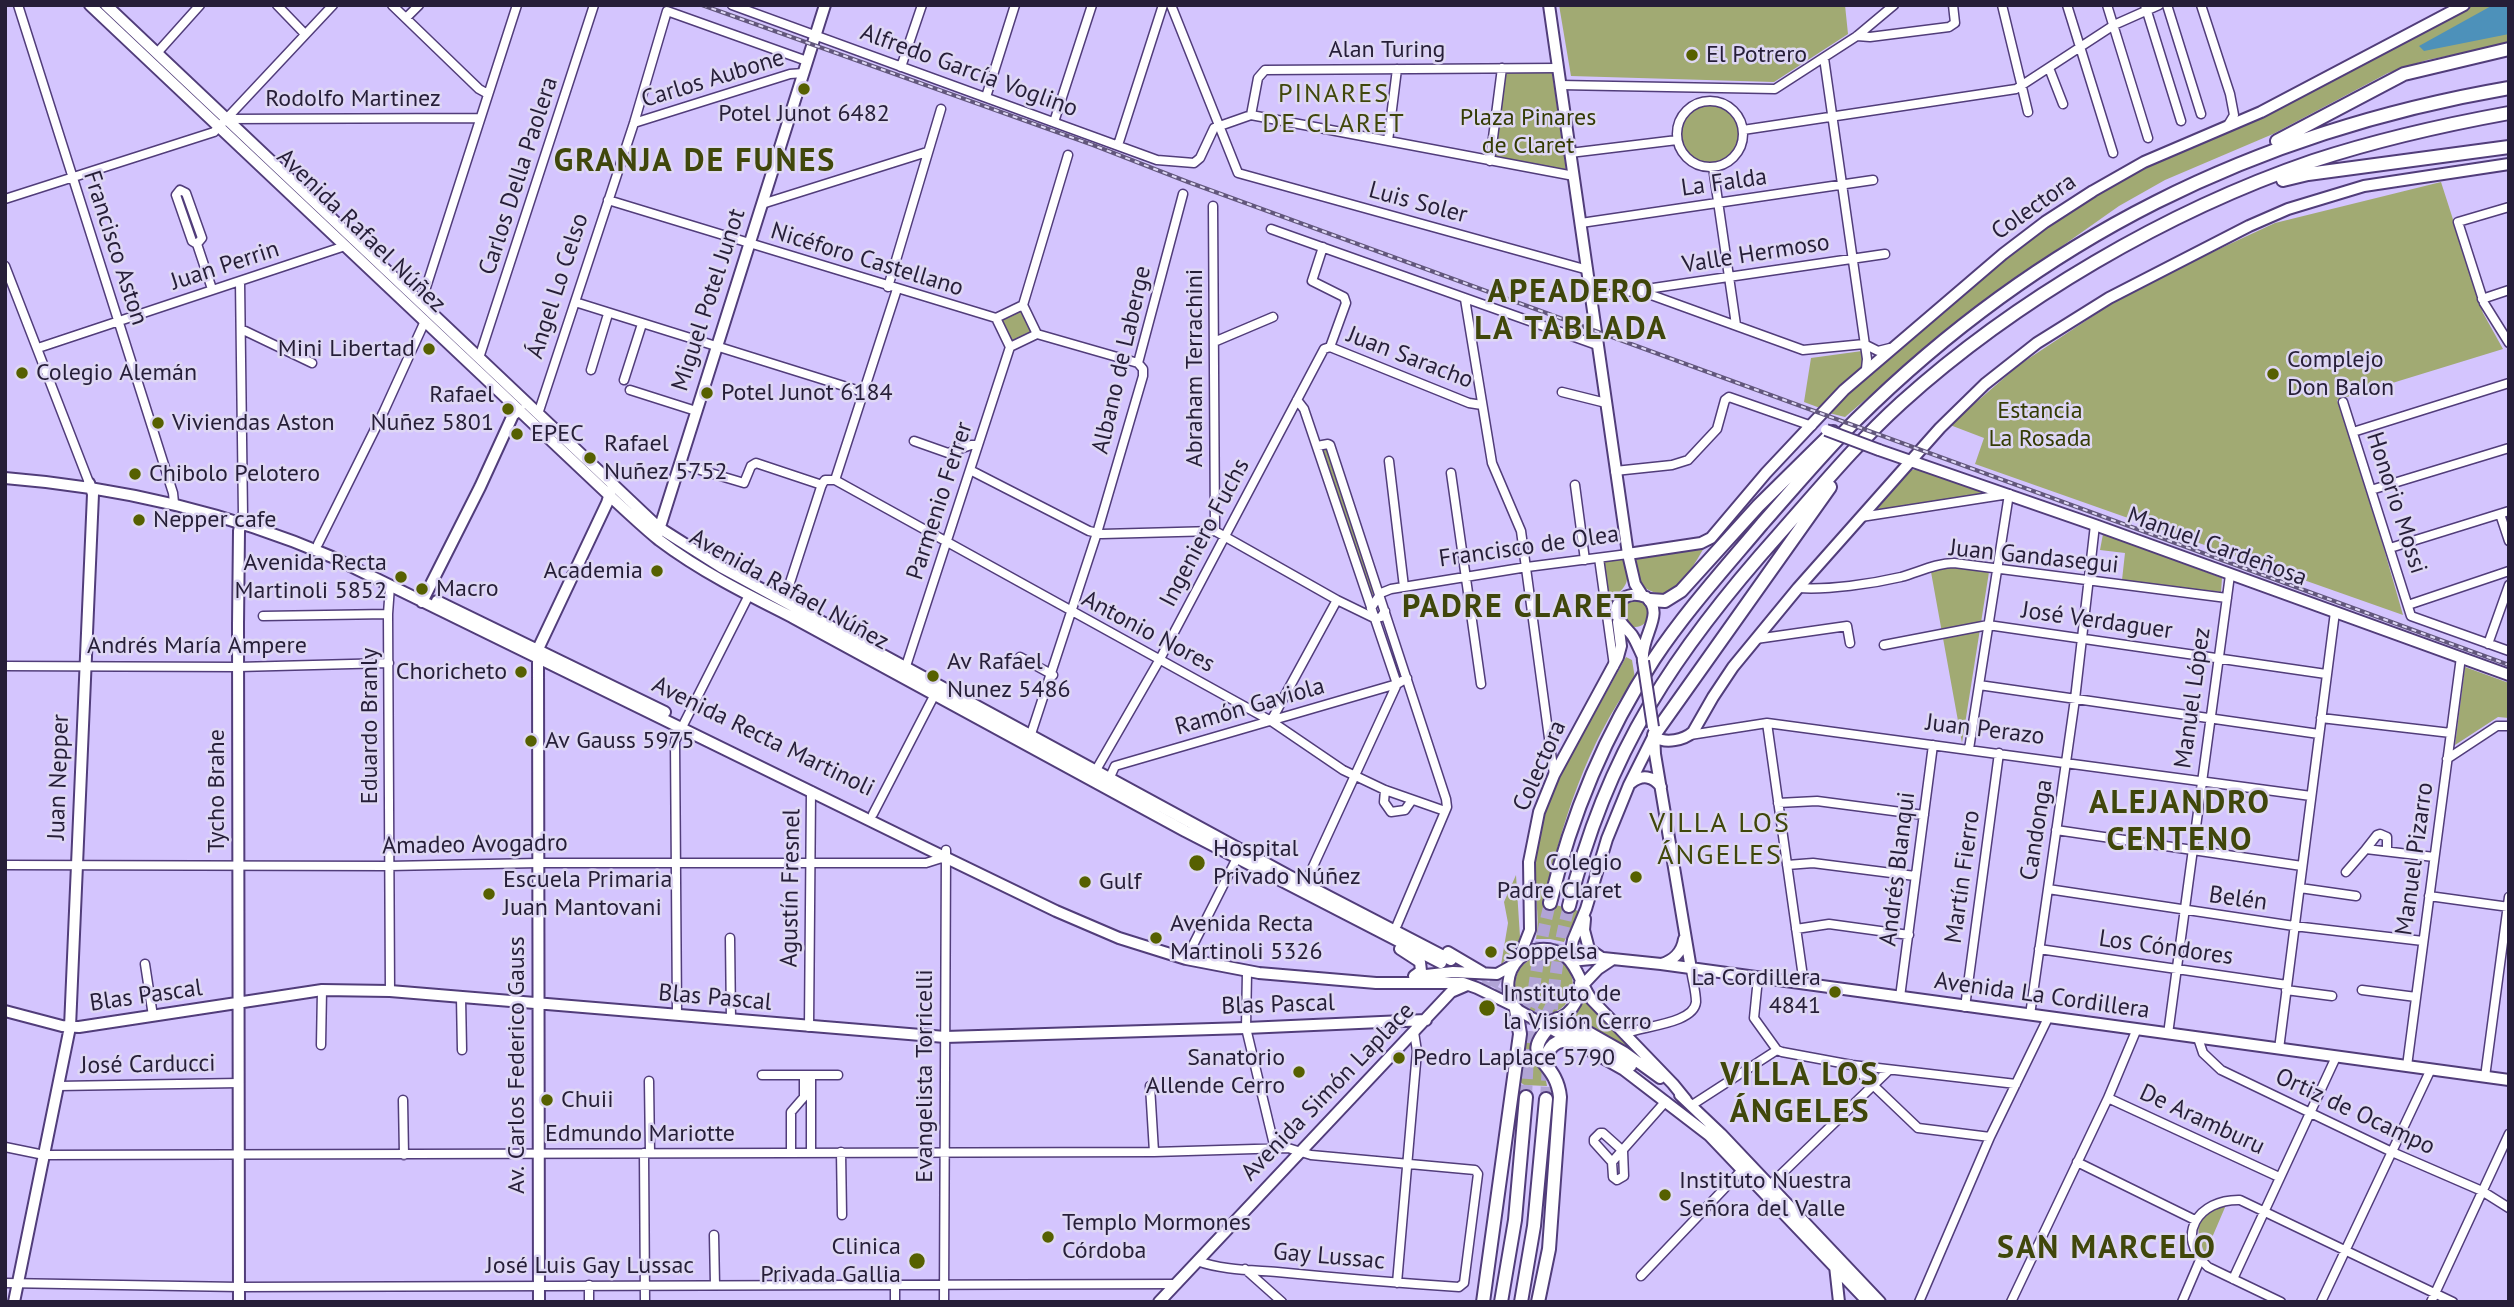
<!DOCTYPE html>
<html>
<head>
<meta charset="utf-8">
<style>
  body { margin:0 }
  #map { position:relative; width:2514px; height:1307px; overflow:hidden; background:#d4c5fe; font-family:"PT Sans",sans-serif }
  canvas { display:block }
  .frame { position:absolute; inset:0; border:7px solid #261e38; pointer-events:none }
</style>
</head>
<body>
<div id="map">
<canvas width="2514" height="1307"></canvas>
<div class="frame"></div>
</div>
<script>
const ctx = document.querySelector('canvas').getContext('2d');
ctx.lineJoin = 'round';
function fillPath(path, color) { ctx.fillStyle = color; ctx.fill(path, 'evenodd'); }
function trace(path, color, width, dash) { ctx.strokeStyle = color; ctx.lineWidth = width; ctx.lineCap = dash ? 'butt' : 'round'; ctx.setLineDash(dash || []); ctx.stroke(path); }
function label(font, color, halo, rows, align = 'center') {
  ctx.font = font + ' "PT Sans",sans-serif'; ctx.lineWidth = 5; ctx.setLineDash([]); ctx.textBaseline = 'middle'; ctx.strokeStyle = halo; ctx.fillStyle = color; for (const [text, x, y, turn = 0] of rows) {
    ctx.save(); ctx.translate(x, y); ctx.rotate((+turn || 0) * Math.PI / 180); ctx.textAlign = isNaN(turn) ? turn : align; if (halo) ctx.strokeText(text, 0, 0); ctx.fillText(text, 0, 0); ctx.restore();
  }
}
const green = new Path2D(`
  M1559,5H1845L1848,34L1774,82L1571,76Z
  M2472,5H2509V44L2427,60L2388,73L2273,134L2165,180L2119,206L1990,297L1928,346L1845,417L1829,413C1909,335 1994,257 2089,198C2148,161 2214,139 2276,110C2343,78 2407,41 2472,5Z
  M1504,72H1552L1566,170L1494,157Z
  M1681 134a29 29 0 1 1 58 0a29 29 0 1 1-58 0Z
  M2441,182L2483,313L2503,349L2337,400L2380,535L2403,615L1975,464L1984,438L1950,425L2019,365L2117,300L2191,262L2275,223Z
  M1023,307L1035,333L1010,345L998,319Z
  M1862,351L1864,364L1820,408L1804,402L1811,358Z
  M1328,445L1375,588L1370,602L1320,448Z
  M1920,468L1994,493L1873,511L1908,471Z
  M2103,534L2222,578L2221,592L2122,580L2125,553L2100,550Z
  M1704,548C1689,572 1672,611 1640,584L1636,558Z
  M1622,557C1624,564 1627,572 1627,579C1626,591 1611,595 1610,608C1609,624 1618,636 1615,652L1602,560Z
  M1949,567L1989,572L1962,743L1931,572Z
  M1621 613a14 14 0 1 1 28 0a14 14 0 1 1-28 0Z
  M1626,657L1632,660L1635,678C1587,742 1561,825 1544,902L1579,911L1564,942L1550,939H1536C1541,914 1533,889 1533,864C1534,837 1546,809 1555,785Z
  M2465,667L2509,683V718L2498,717L2455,745Z
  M1516,875L1520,937L1517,946L1501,965L1508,923L1504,902Z
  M1515 985a29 29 0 1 1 58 0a29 29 0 1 1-58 0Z
  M1585,999L1593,1008L1659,1071L1573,1020Z
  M1526,1042L1530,1043C1531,1060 1546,1071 1547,1086L1524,1085L1519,1081Z
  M2226,1205L2205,1254C2194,1226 2194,1214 2226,1205Z`);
const water = new Path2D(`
  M2493,5H2509V34L2424,51L2419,46Z`);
const majorTunnel = new Path2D(`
  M1441,963L1556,1023
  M1477,973L1565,1019`);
const highwayTunnel = new Path2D(`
  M1526,1097C1529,1028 1533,971 1550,903
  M1546,1099C1550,1033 1552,970 1569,906`);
const minor = new Path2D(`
  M18,5L173,493L174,503
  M277,5L304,33
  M392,5L479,89L488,94
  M732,5L1157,160L1194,163L1200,158L1214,128L1251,115L1574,176
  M1171,5L1238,173L1588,270
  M2002,5L2028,112
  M2067,5L2113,153
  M2107,5L2148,138
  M2145,5L2181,121
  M2167,5L2201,114
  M2201,5L2230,94L2234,115L2228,125
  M406,18L419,5
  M1857,36L1870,37L1949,27L1955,23L1953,5
  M157,53L200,5
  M1824,58L1867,359L1866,369
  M901,67L922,5
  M2049,68L2063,104
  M1560,85L1775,89L1857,36L1894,5
  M986,97L1015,5
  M1677 134a33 33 0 1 1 66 0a33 33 0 1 1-66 0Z
  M1251,115L1258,78L1265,70L1558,68
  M226,119L480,118
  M1054,122L1092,5
  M634,123L790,74L803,73
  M1743,130L2016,89L2114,25L2159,5
  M1388,141L1397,69
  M1118,145L1163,5
  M1570,153L1677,140
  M1490,161L1502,68
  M1713,167L1736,325
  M180,190L186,193L202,238L197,244L192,241L176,195Z
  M5,199L214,132L333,5
  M608,200L996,318
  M762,204L927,152
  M1213,206L1215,531
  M2509,207L2458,222L2484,303L2509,343
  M1581,223L1873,180
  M1271,229L1597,345
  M197,244L212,289
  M1323,247L1312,281L1344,297L1346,303L1330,347
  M5,266L88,480
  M240,281L243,516
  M888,287L941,109
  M1643,292L1803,350L1864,344L1878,351L1890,348
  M1592,297L1885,254
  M1465,299L1492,463L1521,531L1554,775
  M2482,299L2509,290
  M575,302L863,392
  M421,303L517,5
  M1023,305L1068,155
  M1023,305L1037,334L1010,347L996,318Z
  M241,329L312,363
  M1037,334L1138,363
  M1214,342L1273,317
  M38,348L345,246
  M479,358L594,5
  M591,370L608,314
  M624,380L642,324
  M630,390L696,411
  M1562,392L1606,403
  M1297,400L1304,409L1397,684
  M2343,402L2411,616L2509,651
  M538,414L634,123L667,11L807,61
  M2353,432L2509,383
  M914,441L948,453L971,445H978
  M1317,446L1328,444L1330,445L1446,799L1447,807L1397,925
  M1389,461L1404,587
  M680,464L744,483L751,466L756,463L822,485
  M970,470L1089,531L1102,534L1215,531L1337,600L1374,618L1381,617L1385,611
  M1615,471L1672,465L1688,460L1717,429L1725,400L1729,397L1812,426
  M1451,473L1481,684
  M835,480L1271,721L1343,770L1385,790L1445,811
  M1575,485L1585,560
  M2371,490L2509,448
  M2500,514L2509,541
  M1861,517L2009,494L1969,749
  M318,544L384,411L425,321
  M2390,548L2509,511
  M1599,558L1614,666
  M1798,588C1829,590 1871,584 1901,577C1919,572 1936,563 1954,563L2227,598
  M784,601L822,484L825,480H835L897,289
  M2408,605L2509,571
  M1371,608L1381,593L1391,589L1527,567L1628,554
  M263,616L388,614
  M1756,639L1847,626L1850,643
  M2488,644L2509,585
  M1884,645L1988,625L2326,674
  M1020,657L1053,675
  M5,666L238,667L389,663
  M906,666L1010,347
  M1979,685L2319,734
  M2321,718L2451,733
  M1271,721L1337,600
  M1767,723L1804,984
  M1031,734L1097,533L1143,376V369L1138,363L1183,194
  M1690,735L1767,723L2311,796
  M2447,759L2497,726H2509
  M1096,770L1160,659L1324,349L1330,347L1469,403L1482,405
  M1110,777L1115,766L1397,684L1407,678
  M1385,790L1384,802L1391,812L1405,810L1412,800
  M1778,803L1817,801L1924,815
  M873,814L935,694
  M2056,830L2302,866
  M2366,849L2377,835L2380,834L2387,837V851
  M5,865L389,866L538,863H926L945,857
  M1787,865L1813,863L1915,876
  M2346,872L2366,849L2434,857
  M1305,884L1397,684
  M2300,888L2356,896
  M2048,889L2294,926L2423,941
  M2429,896L2509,907
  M1796,929L1829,924L1909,935
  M730,938L731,1020
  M2039,949L2287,985
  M1186,959L1237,858
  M145,964L153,1016
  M1247,972L1246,1028L1275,1149
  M1758,978L1754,1018L1777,1050L1782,1052L1852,1065L2016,1084
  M2286,990L2332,996
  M2362,990L2416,997
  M390,991L388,614L390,586
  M461,997L462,1050
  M1900,997L1933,745
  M1965,1007L1999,753
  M677,1015L675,741L749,595
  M2030,1015L2075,699L2095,525
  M809,1027L811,791
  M1624,1034C1641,1026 1694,1024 1696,1002C1696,991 1692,979 1691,969
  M2168,1034L2230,575
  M2198,1038L2203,1053L2221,1070L2392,1152L2482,1191L2509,1208
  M321,1045L322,990
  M2279,1049L2335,612
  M1852,1065L1918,1128L1990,1137
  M2407,1066L2461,657
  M762,1075H838
  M811,1075V1152
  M2485,1077L2509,897
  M649,1081L650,1153
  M58,1086L239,1083
  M1150,1086L1154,1152
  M2108,1098L2279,1177
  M403,1100L404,1155
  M1692,1105L1777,1050
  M1600,1133H1603L1623,1151L1624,1176L1617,1180L1613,1177L1612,1162L1594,1142V1139Z
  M5,1147L44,1155L1154,1152L1288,1148L1311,1155L1475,1170L1478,1174L1464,1283L1459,1287C1398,1283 1338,1278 1277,1272C1251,1270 1222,1270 1197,1261
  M841,1152L842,1215
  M644,1153L645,1302
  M791,1153V1112L804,1097V1075
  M1612,1162L1666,1101
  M2077,1162L2195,1220
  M1770,1185L1889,1070
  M714,1235L715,1285
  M1245,1269L1282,1302
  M1641,1276L1742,1170
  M2233,1279L2336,1057
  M5,1283L239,1287L1175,1284
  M1397,1283L1417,1051L1414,1032
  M589,1285V1302
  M895,1302V1285
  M944,1302L946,850
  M1919,1302L1990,1137L2048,1018
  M2011,1302L2108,1098L2136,1031
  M2182,1302L2200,1260
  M2281,1302L2208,1267C2174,1236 2198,1199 2240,1200L2453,1302
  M2321,1302L2431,1069
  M2431,1302L2509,1134`);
const major = new Path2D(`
  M90,5L610,496C626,511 642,526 659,540C700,571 746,594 792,617L1185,831L1441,963
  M106,5L658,527L721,567L1291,877L1451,960
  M1549,5L1628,554L1635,584L1642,595
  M1879,450L2095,525L2509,675
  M5,478C119,487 227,512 332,557L928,849L1056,911L1119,938L1186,959L1259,973L1376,983H1463L1477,988L1514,1006
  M658,533L825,5
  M1628,554L1701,543L1711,538L1766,473L1844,390L2003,254L2045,222L2093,191L2144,162L2261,112L2464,5
  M437,601L665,712
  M422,602L480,487L513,415L520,410
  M538,649L607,503L611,490
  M1642,655C1639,649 1636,641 1632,635C1623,624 1606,611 1624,598C1631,593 1638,594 1646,597C1666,614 1640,636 1643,661
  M538,659L539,1302
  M1654,733L1655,754L1691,969
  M1655,737C1666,744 1684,740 1693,732L1713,697L1733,667L1798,588L1940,428L1985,384L2037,343L2109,298L2249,226L2288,209L2364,186L2509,164
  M1631,783C1642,774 1653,776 1661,787
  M1585,919L1584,930L1589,949L1602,958
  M1400,949L1420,962L1421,971L1414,976
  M1448,952L1482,972
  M1519,958L1530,930L1529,862L1539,812L1554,775L1618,657L1621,646L1618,622
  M1569,960L1573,940L1586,909L1607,839L1629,785L1653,737
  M1570,961L1603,958L1661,964L2509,1080
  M1661,964C1673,961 1682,952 1684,939
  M1417,976L1453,972L1497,974L1513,965
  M1580,988L1598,969L1613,959
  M5,1011L62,1026L79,1027L322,990L390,991L945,1037L1246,1028L1426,1020
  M1549,1021C1569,1018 1580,1003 1580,983
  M1571,1022L1624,1052L1660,1078
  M1565,1028L1631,1066
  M1680,1095L1721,1134L1880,1302
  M1686,1100L1673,1084L1592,1000C1582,987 1578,967 1566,957C1532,931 1491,972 1516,1009L1624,1070L1710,1136
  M1706,1132L1868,1302
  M1835,1266L1839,1302
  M14,1302L70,1027L93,494L89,483
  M239,1302L238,625L239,531L242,518
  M1159,1302L1451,992L1465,986`);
const highway = new Path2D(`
  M2277,141L2404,74L2509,49
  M2283,180L2308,174L2509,147
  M1650,600L1665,601L1681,591L1758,506L1833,432
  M1654,735L1830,487
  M1550,903C1571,816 1605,734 1654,659C1686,611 1725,568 1762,524C1793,489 1823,453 1856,420C2040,238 2254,132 2509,88
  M1569,906C1606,752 1677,648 1781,532C1820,488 1857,443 1901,403C2015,300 2167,211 2313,161C2377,140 2443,125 2509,113
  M1548,1068C1544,1051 1553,1039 1570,1041
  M1483,1302L1520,1034L1516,1009
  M1501,1302L1515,1220L1526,1097
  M1521,1302L1534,1226L1546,1099
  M1538,1302L1549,1249L1560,1097C1556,1055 1513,1061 1557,1019`);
const rail = new Path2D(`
  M702,5L1093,145L1188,182L2509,665`);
const majorBridge = new Path2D(`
  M1826,430L1879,450
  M1643,661L1653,727`);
const markers = [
  [1692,55,7,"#566000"],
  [804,89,7,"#566000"],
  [429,349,7,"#566000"],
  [22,373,7,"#566000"],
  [2273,374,7,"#566000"],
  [707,393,7,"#566000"],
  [508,409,7,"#566000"],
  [158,423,7,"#566000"],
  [517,434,7,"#566000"],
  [590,458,7,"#566000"],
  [135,474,7,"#566000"],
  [139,520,7,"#566000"],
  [657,571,7,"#566000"],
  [401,577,7,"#566000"],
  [422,589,7,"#566000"],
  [521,672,7,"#566000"],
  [933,676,7,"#566000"],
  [531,741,7,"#566000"],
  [1197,863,9,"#566000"],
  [1636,877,7,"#566000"],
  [1085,882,7,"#566000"],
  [489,894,7,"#566000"],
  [1156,938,7,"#566000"],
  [1491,952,7,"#566000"],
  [1835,992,7,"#566000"],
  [1487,1008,9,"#566000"],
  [1399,1058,7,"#566000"],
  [1299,1072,7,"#566000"],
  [547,1100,7,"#566000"],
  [1665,1195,7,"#566000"],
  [1048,1237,7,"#566000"],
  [917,1261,9,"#566000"]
];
const streetNames = [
  ["Alan Turing",1387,50],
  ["Alfredo García Voglino",969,71,20],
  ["Carlos Aubone",713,79,-17],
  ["Rodolfo Martinez",353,99],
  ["Carlos Della Paolera",519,176,-72],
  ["La Falda",1724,183,-8],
  ["Luis Soler",1418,203,15],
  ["Colectora",2034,207,-35],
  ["Avenida Rafael Núñez",361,231,44],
  ["Francisco Aston",115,248,72],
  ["Valle Hermoso",1756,254,-9],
  ["Nicéforo Castellano",867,260,17],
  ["Juan Perrin",225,266,-18],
  ["Ángel Lo Celso",558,286,-72],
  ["Miguel Potel Junot",709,300,-72],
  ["Juan Saracho",1410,358,21],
  ["Albano de Laberge",1122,360,-77],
  ["Abraham Terrachini",1195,368,-90],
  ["Parmenio Ferrer",940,501,-72],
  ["Honorio Mossi",2396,503,72],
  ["Ingeniero Fuchs",1205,533,-62],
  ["Francisco de Olea",1529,547,-8],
  ["Manuel Cardeñosa",2217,547,20],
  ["Juan Gandasegui",2034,557,6],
  ["Avenida Rafael Núñez",789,590,29],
  ["José Verdaguer",2097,621,8],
  ["Antonio Nores",1148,632,28],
  ["Andrés María Ampere",197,646],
  ["Manuel López",2193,698,-82],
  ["Ramón Gaviola",1250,707,-16],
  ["Eduardo Branly",370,726,-90],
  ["Juan Perazo",1985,730,7],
  ["Avenida Recta Martinoli",763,737,26],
  ["Colectora",1540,766,-66],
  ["Juan Nepper",59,777,-88],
  ["Tycho Brahe",217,791,-90],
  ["Candonga",2037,830,-81],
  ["Amadeo Avogadro",475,845,-1],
  ["Manuel Pizarro",2415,859,-82],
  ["Andrés Blanqui",1898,869,-83],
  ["Martín Fierro",1963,877,-82],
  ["Agustín Fresnel",791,888,-89],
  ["Belén",2238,899,8],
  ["Los Cóndores",2166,948,8],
  ["Blas Pascal",146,996,-8],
  ["Avenida La Cordillera",2042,996,8],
  ["Blas Pascal",715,998,5],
  ["Blas Pascal",1278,1005,-2],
  ["José Carducci",148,1065,-1],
  ["Av. Carlos Federico Gauss",517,1065,-90],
  ["Evangelista Torricelli",925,1076,-90],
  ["Avenida Simón Laplace",1328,1092,-46],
  ["Ortiz de Ocampo",2355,1112,25],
  ["De Aramburu",2202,1120,25],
  ["Edmundo Mariotte",640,1134],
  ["Gay Lussac",1329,1257,5],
  ["José Luis Gay Lussac",590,1266]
];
const poiNames = [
  ["El Potrero",1706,55],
  ["Potel Junot 6482",804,114,"center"],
  ["Mini Libertad",415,349,"right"],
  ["Complejo",2287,360],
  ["Don Balon",2287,388],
  ["Colegio Alemán",36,373],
  ["Potel Junot 6184",721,393],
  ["Rafael",494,395,"right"],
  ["Nuñez 5801",494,423,"right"],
  ["Viviendas Aston",172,423],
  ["EPEC",531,434],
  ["Rafael",604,444],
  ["Nuñez 5752",604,472],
  ["Chibolo Pelotero",149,474],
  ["Nepper cafe",153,520],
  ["Avenida Recta",387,563,"right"],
  ["Martinoli 5852",387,591,"right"],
  ["Academia",643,571,"right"],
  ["Macro",436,589],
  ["Av Rafael",947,662],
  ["Nunez 5486",947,690],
  ["Choricheto",507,672,"right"],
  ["Av Gauss 5975",545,741],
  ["Hospital",1213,849],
  ["Privado Núñez",1213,877],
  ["Colegio",1622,863,"right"],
  ["Padre Claret",1622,891,"right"],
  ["Escuela Primaria",503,880],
  ["Juan Mantovani",503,908],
  ["Gulf",1099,882],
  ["Avenida Recta",1170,924],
  ["Martinoli 5326",1170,952],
  ["Soppelsa",1505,952],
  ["La Cordillera",1821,978,"right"],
  ["4841",1821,1006,"right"],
  ["Instituto de",1503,994],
  ["la Visión Cerro",1503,1022],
  ["Sanatorio",1285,1058,"right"],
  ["Allende Cerro",1285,1086,"right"],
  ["Pedro Laplace 5790",1413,1058],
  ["Chuii",561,1100],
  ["Instituto Nuestra",1679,1181],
  ["Señora del Valle",1679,1209],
  ["Templo Mormones",1062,1223],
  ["Córdoba",1062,1251],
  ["Clinica",901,1247,"right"],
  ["Privada Gallia",901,1275,"right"]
];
const parkNames = [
  ["Plaza Pinares",1528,118],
  ["de Claret",1528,146],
  ["Estancia",2040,411],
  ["La Rosada",2040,439]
];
const neighbourhoodNames = [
  ["PINARES",1334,95],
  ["DE CLARET",1334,125]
];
const quarterNames = [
  ["VILLA LOS",1720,824],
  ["ÁNGELES",1720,856]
];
const districtNames = [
  ["GRANJA DE FUNES",695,162],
  ["APEADERO",1571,293],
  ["LA TABLADA",1571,330],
  ["PADRE CLARET",1518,608],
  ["ALEJANDRO",2180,804],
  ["CENTENO",2180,841],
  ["VILLA LOS",1800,1076],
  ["ÁNGELES",1800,1113],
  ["SAN MARCELO",2107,1249]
];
fillPath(green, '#a1aa73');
fillPath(water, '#4d91ba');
trace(majorTunnel, '#b1a4d6', 10, [10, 5]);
trace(highwayTunnel, '#b1a4d6', 12, [12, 6]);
trace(minor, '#513d7a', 11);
trace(major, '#513d7a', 14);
trace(highway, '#513d7a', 16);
trace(minor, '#fff', 8);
trace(major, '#fff', 10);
trace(highway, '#fff', 12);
trace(rail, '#62577c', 4.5);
trace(rail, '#ded7f4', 2, [5]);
trace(majorBridge, '#513d7a', 14, []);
trace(majorBridge, '#fff', 10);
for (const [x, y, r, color] of markers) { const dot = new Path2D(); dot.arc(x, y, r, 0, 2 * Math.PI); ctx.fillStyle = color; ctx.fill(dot); trace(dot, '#ded7f4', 2.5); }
label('24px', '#261e38', '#ded7f4', streetNames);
label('24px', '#261e38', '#ded7f4', poiNames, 'left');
label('24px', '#343b04', '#ded7f4', parkNames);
ctx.letterSpacing = '2px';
label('26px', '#40470b', '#ded7f4', neighbourhoodNames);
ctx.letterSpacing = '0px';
ctx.letterSpacing = '2px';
label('28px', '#40470b', '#ded7f4', quarterNames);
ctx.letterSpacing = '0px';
ctx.letterSpacing = '2px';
label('bold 32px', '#40470b', '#ded7f4', districtNames);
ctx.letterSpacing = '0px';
</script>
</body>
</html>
